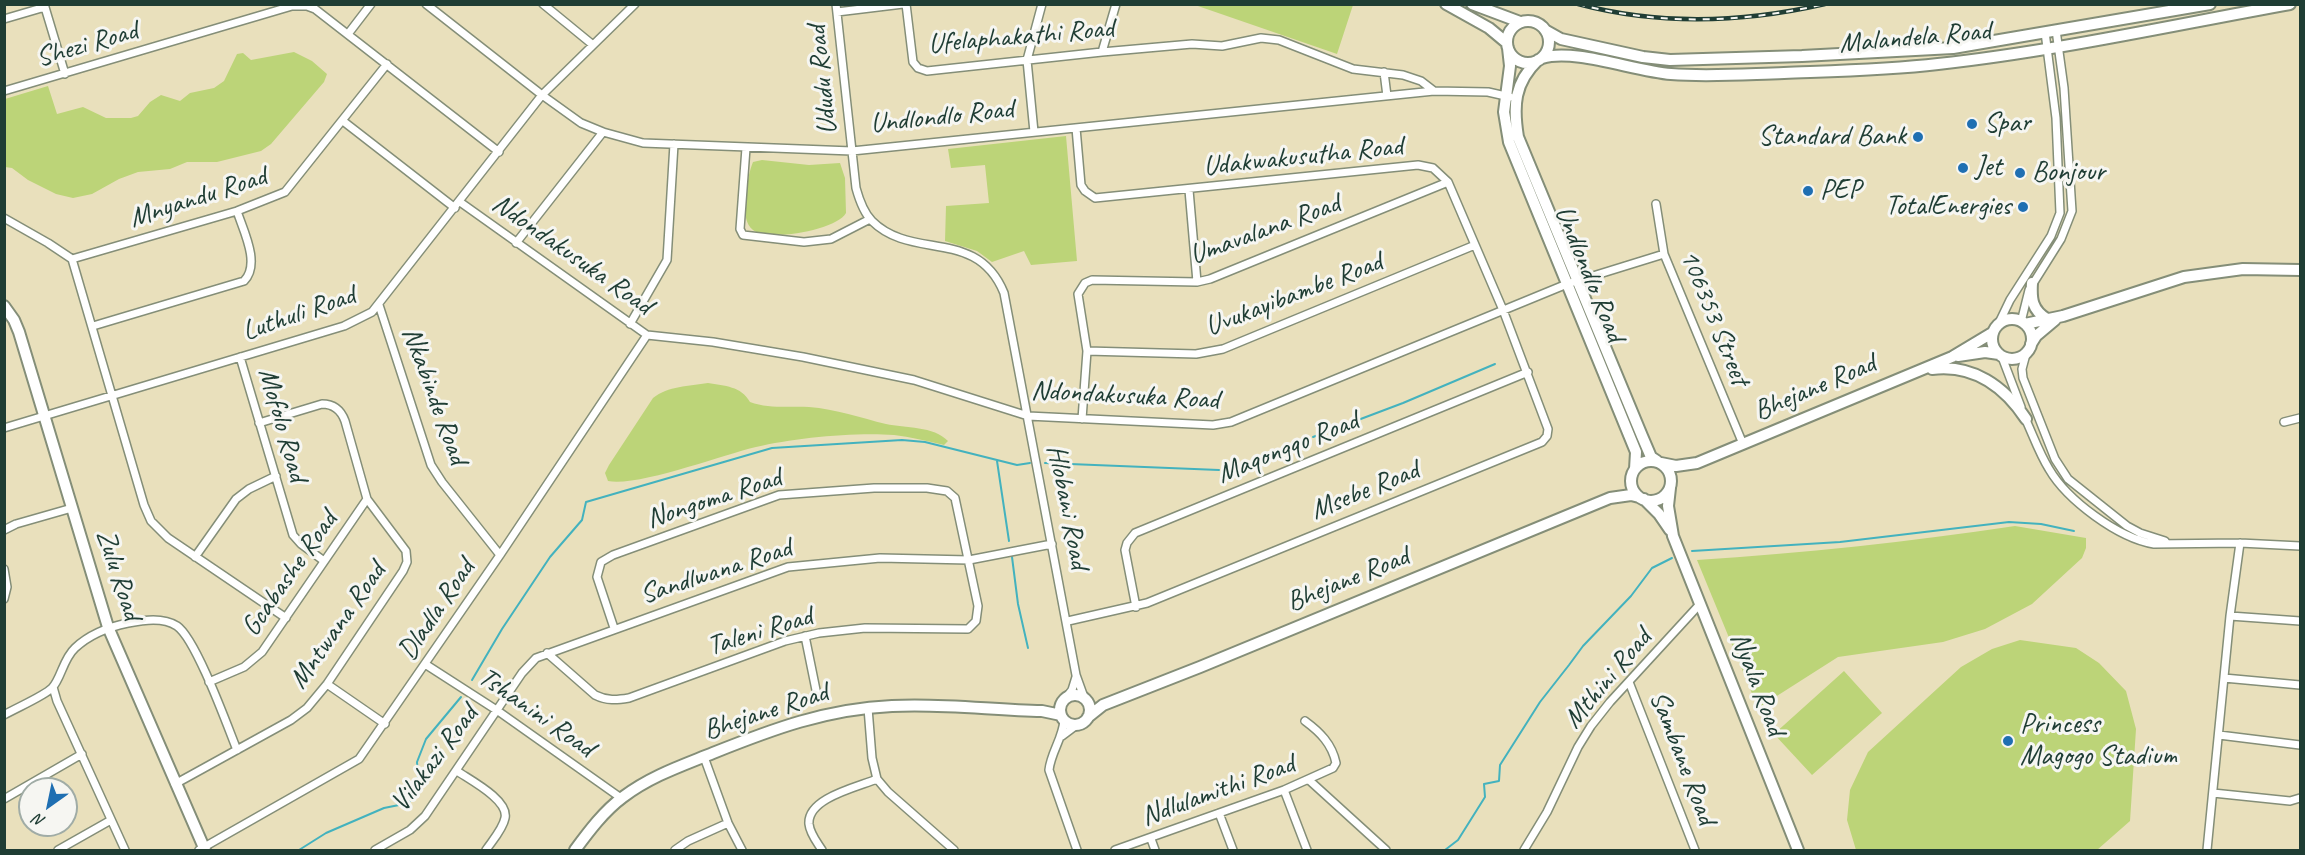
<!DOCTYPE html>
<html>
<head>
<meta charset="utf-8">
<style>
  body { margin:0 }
  #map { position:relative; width:2305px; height:855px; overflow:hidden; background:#e9e0bc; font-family:Caveat,sans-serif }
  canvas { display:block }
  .frame { position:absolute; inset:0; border:6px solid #1f3d34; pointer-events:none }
  .north { position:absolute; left:18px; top:777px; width:60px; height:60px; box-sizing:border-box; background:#f6f6f2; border:2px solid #a0aca6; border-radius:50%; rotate:213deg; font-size:16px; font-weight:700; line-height:24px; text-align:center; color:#1f3d34 }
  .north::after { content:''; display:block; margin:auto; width:21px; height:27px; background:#1f6fb2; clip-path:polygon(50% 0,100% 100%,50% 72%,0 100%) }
</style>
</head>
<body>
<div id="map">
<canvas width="2305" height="855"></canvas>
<div class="frame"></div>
<div class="north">N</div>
</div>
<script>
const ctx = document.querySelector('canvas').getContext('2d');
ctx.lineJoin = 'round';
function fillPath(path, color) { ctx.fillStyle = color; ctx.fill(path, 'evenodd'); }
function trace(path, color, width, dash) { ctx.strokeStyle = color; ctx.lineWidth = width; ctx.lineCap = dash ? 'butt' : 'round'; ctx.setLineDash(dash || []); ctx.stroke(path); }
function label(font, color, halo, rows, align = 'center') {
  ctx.font = font + ' Caveat,sans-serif'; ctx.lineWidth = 6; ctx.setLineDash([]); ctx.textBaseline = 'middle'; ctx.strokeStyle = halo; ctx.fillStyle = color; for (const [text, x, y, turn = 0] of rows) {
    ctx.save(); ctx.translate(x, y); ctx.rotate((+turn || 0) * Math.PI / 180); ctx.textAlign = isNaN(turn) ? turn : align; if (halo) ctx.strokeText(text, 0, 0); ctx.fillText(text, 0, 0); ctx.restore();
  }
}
const green = new Path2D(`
  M1195,5L1353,4V5L1337,54Z
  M294,52L312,61L327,74L324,82L271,144L261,151L217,162H187L170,169L138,172L119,179L92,194L73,198L56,194L28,180L12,168L5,167V99L48,86L57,114L83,107L106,118H131L138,116L150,102L161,95L180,101L190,93L214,88L224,81L237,54L243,53L251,60Z
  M1066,136L1077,261L1031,265L1024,251L992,262L977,251L945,241L946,206L989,203L985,165L951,168L948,149Z
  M762,160L809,165L840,163L845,178L846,213C837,230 768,242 753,230C738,219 747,177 753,162Z
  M708,383C725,386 741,386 750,402C769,409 789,406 809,407C836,409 861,418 886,424C905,428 934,426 948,441L944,445C927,441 910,437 894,435C854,432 794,438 756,447C722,455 638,487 608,481L605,473L609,465L653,398C668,386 689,386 708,383Z
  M2015,526L2086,538V548L2082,558L2032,604L1985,629L1943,642L1838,657L1758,708L1697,560C1803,553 1909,542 2015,526Z
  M2020,640L2076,648L2099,663L2126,691L2136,729L2130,821L2097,850H1856L1847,820L1850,790L1868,752L1961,667L1992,649Z
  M1844,671L1882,713L1812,775L1774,734Z`);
const stream = new Path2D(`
  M1313,437L1403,403L1495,364
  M997,461L1009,541
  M1257,462L1291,446L1301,445L1310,439
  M1045,463L1219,470
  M1692,551L1840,542L2009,522L2041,524L2074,531
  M1012,557L1018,604L1028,648
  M472,680L502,629L550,557L582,520L586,502L772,448L902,440L925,442L1017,465L1030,463
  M299,850L326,833L384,808L409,803L418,777L417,762L426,739L461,697
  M1445,850L1458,840L1485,797L1484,784L1499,781L1500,765L1540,702L1569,665L1583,646L1631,596L1652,568L1672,558`);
const street = new Path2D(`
  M44,4L65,74
  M426,4L542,95L581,123L603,132L643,143L852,151L1434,91L1488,92L1510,97
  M543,4L593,45
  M836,4L856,188C859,199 863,212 872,221C912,261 977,227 1004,293L1076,675L1085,700
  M906,4L913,62L918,68L927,71L1102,52L1192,44L1222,46L1261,38L1279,40L1353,69L1403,75L1421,81L1434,91
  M837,12L903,4
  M4,19L45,7
  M348,34L371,4
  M1102,52L1116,4
  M1384,72L1387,96
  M4,91L292,6H307L315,9L499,152
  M343,121L455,208
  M1034,132L1027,60L1042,4
  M746,148L740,229L743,235L804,242L831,239L870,219
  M1189,190L1197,282
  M460,202L647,335L713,342L803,357L914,380L1028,416L1213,425L1231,422L1567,284L1664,254
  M1656,204L1664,254L1743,444
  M4,218L48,243L72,259L144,505L151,521L168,538L286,618
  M516,243L603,132
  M72,259L237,211L285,192L387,64
  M379,305L431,465L442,482L500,555
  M2021,322L2029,290L2061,239L2072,211L2064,88L2056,30
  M630,324L667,260L674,144
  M1998,325L2010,300L2051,236L2060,213L2056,118L2045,32
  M93,326L244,281C261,264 243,230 237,211
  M1087,351L1196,354L1223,349L1475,245
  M2026,354L2022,369L2023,378L2055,459L2068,479L2127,526L2140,533L2165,541
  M240,357L293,535L301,544L324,561
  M2002,357L2021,407
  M2025,418C2033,435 2039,453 2049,469C2067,500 2118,538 2154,544L2240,543L2300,546
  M1082,419L1087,351L1078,294L1085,283L1092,280L1197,282L1210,279L1448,182
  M2284,422L2300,418
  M4,428L344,326L372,312L542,95L635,4
  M4,530L16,524L72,508
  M195,557L236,499L249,489L276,476
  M4,569L7,587L4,599
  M1136,607L1125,550L1127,543L1135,533L1528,372
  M2230,616L2300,621
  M1068,621L1147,603L1542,442L1547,436L1548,429L1503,310L1448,182L1433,168L1418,165L1095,198L1085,191L1081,185L1076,128
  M805,636L817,695
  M547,653L595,695C607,701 617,700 629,698L785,641L819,633L865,628L968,629L976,621L978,606L955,498L947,491L927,488H874L779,495L613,555L601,562L597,577L614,628
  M425,664L498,711L621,798
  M2224,678L2300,685
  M209,682L244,667L262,652L367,499
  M1629,682L1695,850
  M327,684L385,724
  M53,687L57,701L125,850
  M1065,699L1072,690L1076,677
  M868,708L872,758L877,779L888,792L954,850
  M4,715C16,708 44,696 52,688C61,679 63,659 75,648C90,634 108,627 128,623C144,620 163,617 177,626C196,639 227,725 237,750
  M1064,720C1063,738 1051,752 1049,770L1077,850
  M2219,735L2300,745
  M1062,736L1078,724
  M704,757L728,823L742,850
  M457,771C470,780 509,800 505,818C503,829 492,841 486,850
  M1309,780L1386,850
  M175,784L291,720L307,708L327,684L403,571L407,562L406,551L367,499L345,421C341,410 334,404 322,404L259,423
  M1284,790L1307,850
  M2213,793L2290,801L2300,798
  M4,799L82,754
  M1219,813L1233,850
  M1151,839L1155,850
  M58,850L111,820
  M199,850L359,759L500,555L647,335
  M375,850L410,830L425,816L522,673L536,658L788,567L880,558L969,560L1052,544
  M675,850L688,841L728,823
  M822,850C817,842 810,834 809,824C807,798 858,787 877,779
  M1115,850L1284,790L1333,768L1336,763C1332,744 1320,732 1305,721
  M1524,850L1547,812L1578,747L1591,726L1610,702L1700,604
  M2207,850L2230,616L2240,543`);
const secondary = new Path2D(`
  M1446,4L1489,28L1507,43
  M1472,4L1520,22
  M1507 42a21 21 0 1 1 42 0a21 21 0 1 1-42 0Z
  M1545,30L1561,39L1643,57L1670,60L1802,56L1953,48L2210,4
  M1508,48L1510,66L1504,112L1509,142L1636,452L1635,469
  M1542,58C1574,48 1634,71 1671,74C1708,77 1747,74 1784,73C1835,71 1887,70 1938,64C2056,51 2173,25 2290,4
  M1538,60C1514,83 1513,106 1518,137L1642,436L1651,457L1657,461
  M2032,283C2031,299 2032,310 2047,319
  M4,306L14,320L19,332L108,627L205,850
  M1992 339a20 20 0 1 1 40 0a20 20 0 1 1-40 0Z
  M2025,324L2063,316L2184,277L2243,269L2300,270
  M2031,344L2036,336L2055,320
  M1958,356L1985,352L1999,354
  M1932,369C1973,364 2004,386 2026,419
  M1631 481a20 20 0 1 1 40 0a20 20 0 1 1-40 0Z
  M1661,463L1676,466L1697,463L1952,357L1992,333
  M1670,488L1668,506L1673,536L1798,850
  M1644,499L1659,514L1670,530
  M1060 710a15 15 0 1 1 30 0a15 15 0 1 1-30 0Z
  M1088,717L1103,705L1200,667L1610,498L1631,495L1639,497
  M575,850C589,831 604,811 623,797C651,776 681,766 713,753C773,729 826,709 892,706C941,703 992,710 1042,711L1061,715`);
const rail = new Path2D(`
  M1578,4C1661,26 1742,23 1825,4`);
const markers = [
  [1972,124,6,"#1f6fb2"],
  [1918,137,6,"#1f6fb2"],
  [1963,168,6,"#1f6fb2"],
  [2020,173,6,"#1f6fb2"],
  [1808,191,6,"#1f6fb2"],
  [2023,207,6,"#1f6fb2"],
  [2008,741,6,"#1f6fb2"]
];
const streetNames = [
  ["Ufelaphakathi Road",1021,37,-5],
  ["Malandela Road",1915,38,-5],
  ["Shezi Road",87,45,-16],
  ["Ududu Road",823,80,-96],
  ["Undlondlo Road",942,117,-6],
  ["Udakwakusutha Road",1303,157,-6],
  ["Mnyandu Road",198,198,-18],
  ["Umavalana Road",1265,230,-20],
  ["Ndondakusuka Road",572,255,35],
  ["Undlondlo Road",1589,274,68],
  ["Uvukayibambe Road",1294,295,-21],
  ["Luthuli Road",299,314,-19],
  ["106353 Street",1714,318,68],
  ["Bhejane Road",1815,388,-23],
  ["Nkabinde Road",434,396,70],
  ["Ndondakusuka Road",1125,396,3],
  ["Mofolo Road",282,425,74],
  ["Maqongqo Road",1288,448,-22],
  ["Msebe Road",1365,491,-22],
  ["Nongoma Road",714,499,-18],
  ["Hlobani Road",1067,507,79],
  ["Sandlwana Road",716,572,-18],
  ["Gcabashe Road",290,574,-55],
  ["Zulu Road",118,575,72],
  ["Bhejane Road",1348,580,-22],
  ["Dladla Road",437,610,-56],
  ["Mntwana Road",338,626,-55],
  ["Taleni Road",760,632,-17],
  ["Mthini Road",1608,679,-50],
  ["Nyala Road",1757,684,69],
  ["Bhejane Road",766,712,-18],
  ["Tshanini Road",536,713,35],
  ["Sambane Road",1682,758,69],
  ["Vilakazi Road",435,759,-53],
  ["Ndlulamithi Road",1218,791,-20]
];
const poiNames = [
  ["Spar",1984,124],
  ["Standard Bank",1906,137,"right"],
  ["Jet",1975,168],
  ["Bonjour",2032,173],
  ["PEP",1820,191],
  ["TotalEnergies",2011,207,"right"],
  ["Princess",2020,725],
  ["Magogo Stadium",2020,757]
];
fillPath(green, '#bcd478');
trace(stream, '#43b2be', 2);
trace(street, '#848e78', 10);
trace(secondary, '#848e78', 14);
trace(street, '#fff', 7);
trace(secondary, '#fff', 10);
trace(rail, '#1f3d34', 4.5);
trace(rail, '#f6f6f2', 2, [7]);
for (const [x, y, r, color] of markers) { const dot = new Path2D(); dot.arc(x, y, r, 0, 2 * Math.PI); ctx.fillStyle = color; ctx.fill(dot); trace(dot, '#f6f6f2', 2); }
label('28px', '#1f3d34', '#f6f6f2', streetNames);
label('28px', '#1f3d34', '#f6f6f2', poiNames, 'left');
</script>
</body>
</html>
